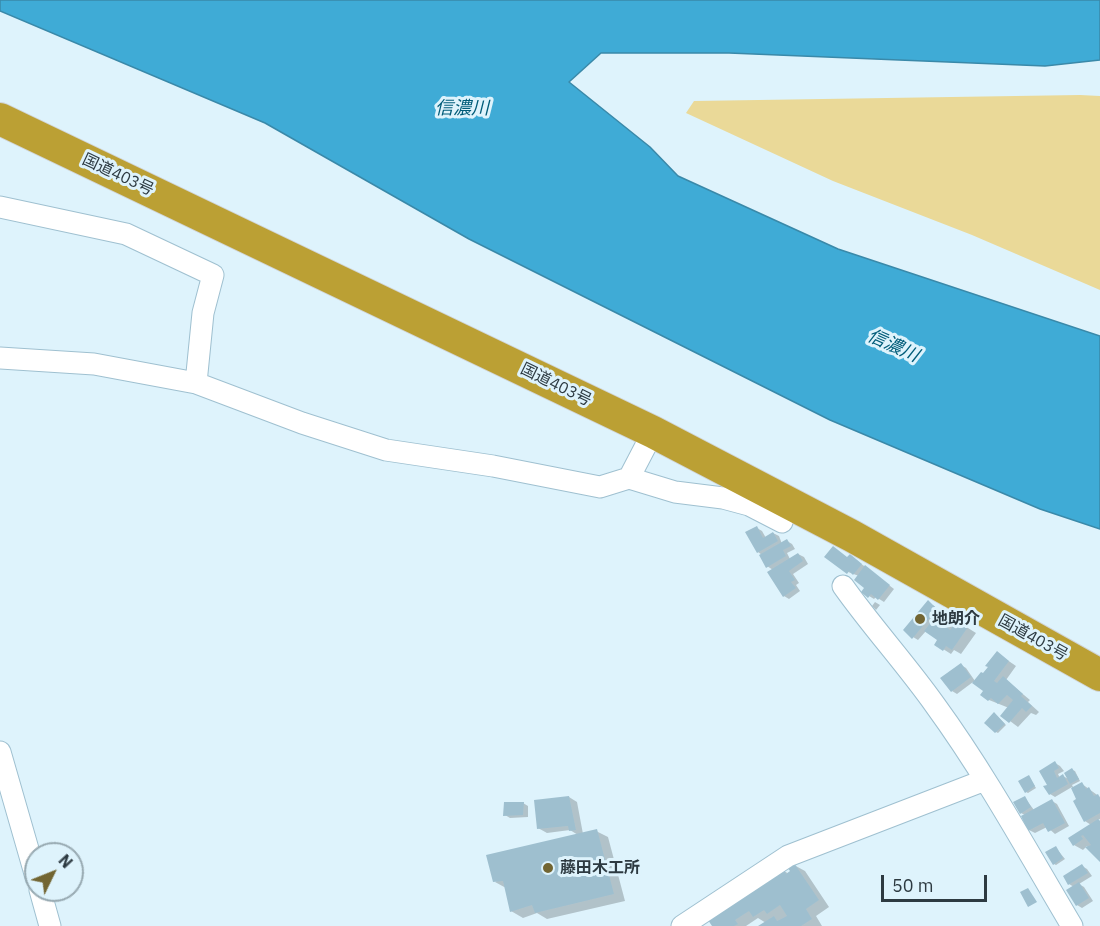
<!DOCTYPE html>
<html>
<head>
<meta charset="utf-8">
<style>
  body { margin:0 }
  #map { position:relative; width:1100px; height:926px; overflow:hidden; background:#def3fc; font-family:"IBM Plex Sans",sans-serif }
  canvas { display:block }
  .north { position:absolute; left:24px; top:842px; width:60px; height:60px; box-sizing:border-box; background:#def3fc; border:2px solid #97a9b1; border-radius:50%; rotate:47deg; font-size:16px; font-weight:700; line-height:24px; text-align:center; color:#2d3a41 }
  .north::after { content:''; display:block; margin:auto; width:21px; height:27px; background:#726532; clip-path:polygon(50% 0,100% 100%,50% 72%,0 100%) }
  .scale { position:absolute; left:881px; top:875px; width:106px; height:27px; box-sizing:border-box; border:3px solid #2d3a41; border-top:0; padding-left:8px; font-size:18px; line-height:21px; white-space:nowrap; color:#2d3a41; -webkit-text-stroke:4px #def3fc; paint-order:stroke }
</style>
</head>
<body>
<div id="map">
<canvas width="1100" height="926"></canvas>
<div class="north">N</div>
<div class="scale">50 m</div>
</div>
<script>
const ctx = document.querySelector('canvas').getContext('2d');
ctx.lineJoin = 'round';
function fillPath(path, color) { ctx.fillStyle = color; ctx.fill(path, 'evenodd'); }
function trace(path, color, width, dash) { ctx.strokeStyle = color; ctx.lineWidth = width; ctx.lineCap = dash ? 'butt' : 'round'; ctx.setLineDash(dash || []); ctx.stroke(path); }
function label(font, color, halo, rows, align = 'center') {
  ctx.font = font + ' "IBM Plex Sans","Noto Sans JP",sans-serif'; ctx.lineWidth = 6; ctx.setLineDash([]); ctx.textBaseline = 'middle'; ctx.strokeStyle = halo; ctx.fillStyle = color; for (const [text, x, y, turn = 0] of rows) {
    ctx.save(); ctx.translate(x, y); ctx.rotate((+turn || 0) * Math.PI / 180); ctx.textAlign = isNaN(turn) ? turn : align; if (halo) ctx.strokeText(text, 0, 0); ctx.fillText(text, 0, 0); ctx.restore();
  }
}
const green = new Path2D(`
  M1080,95L1100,96V290L972,235L833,181L686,113L694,101Z`);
const water = new Path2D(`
  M0,0H1100V60L1045,66L729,53H601L569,82L650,147L678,176L838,249L1100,336V529L1040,509L830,420L469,239L265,123L0,11Z`);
const shadow = new Path2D(`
  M757,528L762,531L766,538L773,533L779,536L782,544L787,541L792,544L795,549L787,553L790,559L798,554L804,557L808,564L793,574L799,583L796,585L800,591L789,599L784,596L773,570L767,566L762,555L758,552L747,533Z
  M848,558L855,559L894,589L884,602L876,597L874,599L869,596L859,576L848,572Z
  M875,602L880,605L876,610L872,606Z
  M933,605L941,612L951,614L962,622L960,623L976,633L961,654L954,650L951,654L943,649L939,640L926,631L918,640L913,637Z
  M997,653L1016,666L1006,680L1030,700L1028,702L1039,712L1036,715L1031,713L1018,727L1002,715L1009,708L989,700L982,695L985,691L973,682L957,694L952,691L961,665L966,668L975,681L983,675Z
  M996,715L1006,725L998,733L996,732Z
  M1055,763L1060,766L1064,771L1058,774L1060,778L1063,776L1070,780L1072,770L1075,771L1080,781L1072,785L1074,789L1082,784L1100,797V819L1098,820L1100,821V860L1087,846L1083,850L1074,845L1070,838L1091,825L1085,821L1075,801L1078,799L1072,787L1055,797L1050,794L1049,785Z
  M1029,777L1036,788L1028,793L1026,792Z
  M569,797L577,802L583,834L596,831L608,837L625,901L547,919L537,913L523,918L511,911L506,888L495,882L578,835L570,830L547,833L538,828Z
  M1025,798L1034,810L1052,801L1057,804L1069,826L1055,834L1047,827L1035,833L1029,830L1025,815L1021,813Z
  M523,803L528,806V817L510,818L505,815Z
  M1056,848L1065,859L1056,865L1054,864Z
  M794,865L805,871L829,907L816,916L822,926H761L766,923L758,918L746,926H713L784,871L789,874Z
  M1082,866L1087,869L1092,876L1079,884L1084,887L1093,901L1082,908L1077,905L1074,887L1069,884Z`);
const building = new Path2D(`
  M757,526L763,538L773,532L778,541L757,553L745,532Z
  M787,539L791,546L783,550L786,556L766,568L759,555Z
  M833,546L847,557L850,554L862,564L853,575L849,571L847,574L824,557Z
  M798,553L803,561L789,571L795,580L791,582L796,588L783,597L767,572Z
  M865,565L890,585L878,600L871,594L868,598L861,592L864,588L854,580Z
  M928,600L937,609L912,639L903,630Z
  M943,607L954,616L947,627L950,630L958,620L968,627L952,650L946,646L943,651L934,645L937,640L924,631Z
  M997,651L1009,661L994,681L997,683L1003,676L1023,694L1021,696L1032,706L1026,712L1022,708L1009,723L1000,716L1013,700L1007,695L998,704L991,698L988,701L980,695L983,691L972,683L981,672L983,673L988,667L985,666Z
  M961,663L971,677L951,692L940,678Z
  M994,712L1005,724L995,733L984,723Z
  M1055,761L1059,768L1054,771L1057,778L1063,774L1068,784L1049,795L1043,786L1047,785L1039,771Z
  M1072,768L1079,779L1070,784L1064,773Z
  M1029,775L1035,786L1025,793L1018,781Z
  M1082,782L1086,789L1089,787L1094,796L1098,794L1100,798V813L1084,822L1073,801L1076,799L1071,788Z
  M569,796L576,830L569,831L568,826L537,829L534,800Z
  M1025,796L1031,807L1020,814L1013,802Z
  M1052,799L1065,823L1048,832L1043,823L1028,831L1021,816Z
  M504,802H524L523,815L503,816Z
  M1098,819L1100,821V862L1085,847L1091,845L1083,835L1081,836L1083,839L1073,846L1068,838Z
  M597,829L614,894L535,913L532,905L510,912L503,881L493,882L486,855Z
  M1056,846L1063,858L1053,865L1045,852Z
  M794,863L819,900L806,909L812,919L801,926H758L774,916L777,921L787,916L780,905L767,914L764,910L753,917L749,911L735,920L738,924L734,926H712L706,917L784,869L786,874L790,871L787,867Z
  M1082,864L1088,873L1068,885L1063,876Z
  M1079,882L1089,898L1076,906L1066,890Z
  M1028,888L1037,902L1028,907L1020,892Z`);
const minor = new Path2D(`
  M0,207L126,234L213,275L203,313L196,383
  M0,358L94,364L196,383L302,423L386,450L493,466L600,487L629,478L653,432
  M629,478L675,492L723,498L749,505L782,522
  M843,586C872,627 906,664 935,705C986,775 1028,852 1072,926
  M0,752L36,877
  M40,890L50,926
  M682,926L788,856L985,780`);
const highway = new Path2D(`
  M0,119L653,432L852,536L1100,675`);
const markers = [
  [920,619,6,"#726532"],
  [548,868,6,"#726532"]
];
const streetNames = [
  ["国道403号",118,175,25],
  ["国道403号",556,385,26],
  ["国道403号",1033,638,29]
];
const poiNames = [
  ["地朗介",932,619],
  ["藤田木工所",560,868]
];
const waterNames = [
  ["信濃川",462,109],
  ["信濃川",893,346,24]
];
fillPath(green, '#ead998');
fillPath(water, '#3fabd6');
trace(water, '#3a89a9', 1.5);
fillPath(shadow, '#0003');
fillPath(building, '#9ebfcf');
trace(minor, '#9fc0d0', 23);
trace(highway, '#d1d4d5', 34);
trace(minor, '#fff', 21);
trace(highway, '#bba034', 32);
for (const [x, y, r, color] of markers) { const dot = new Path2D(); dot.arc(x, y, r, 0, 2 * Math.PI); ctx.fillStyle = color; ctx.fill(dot); trace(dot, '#def3fc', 2); }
label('16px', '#2d3a41', '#def3fc', streetNames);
label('bold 16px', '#2d3a41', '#def3fc', poiNames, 'left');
label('italic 18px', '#005c79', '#def3fc', waterNames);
</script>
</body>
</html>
